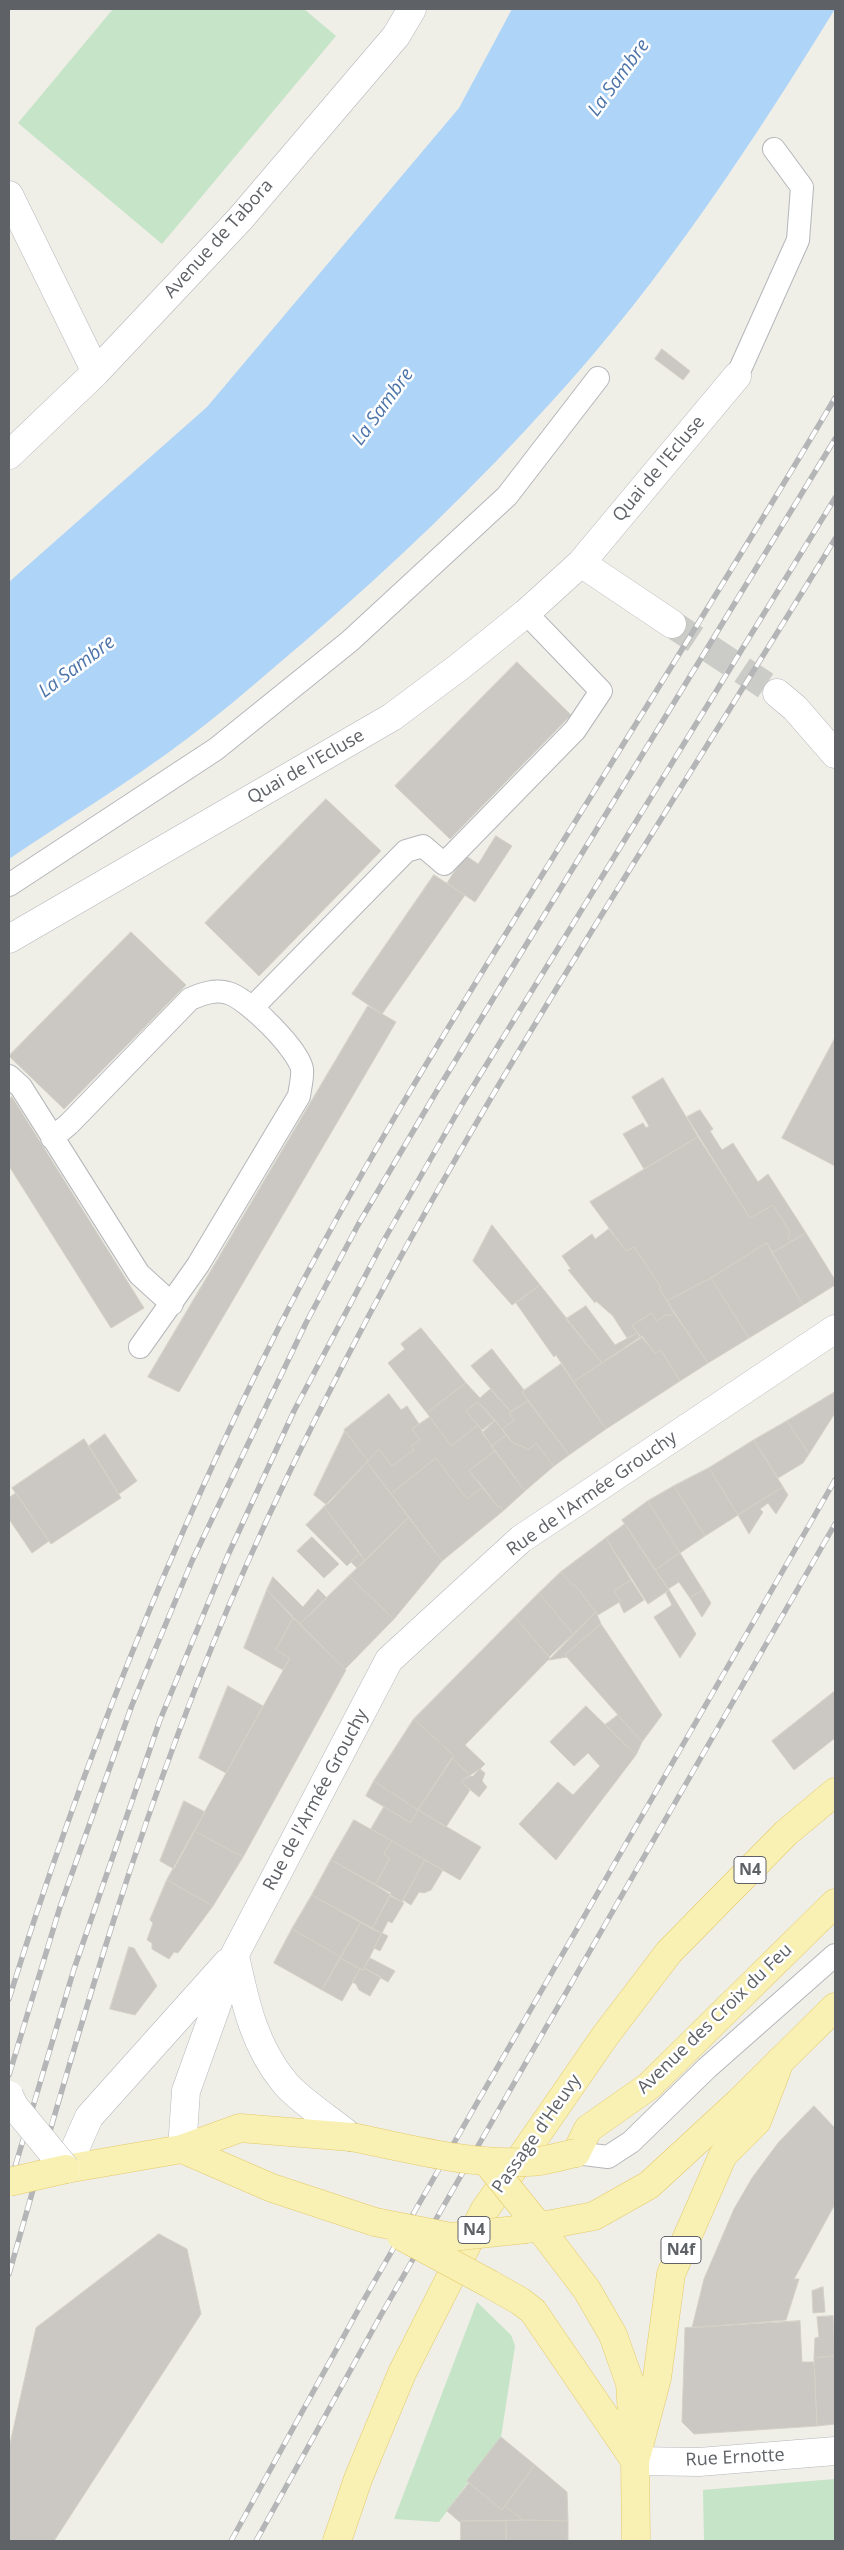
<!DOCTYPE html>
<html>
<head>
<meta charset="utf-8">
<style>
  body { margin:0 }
  #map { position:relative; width:844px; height:2550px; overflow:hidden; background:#efeee7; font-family:"Open Sans",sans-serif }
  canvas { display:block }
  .frame { position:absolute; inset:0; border:10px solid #5e6166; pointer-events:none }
</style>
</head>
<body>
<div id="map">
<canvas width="844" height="2550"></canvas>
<div class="frame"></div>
</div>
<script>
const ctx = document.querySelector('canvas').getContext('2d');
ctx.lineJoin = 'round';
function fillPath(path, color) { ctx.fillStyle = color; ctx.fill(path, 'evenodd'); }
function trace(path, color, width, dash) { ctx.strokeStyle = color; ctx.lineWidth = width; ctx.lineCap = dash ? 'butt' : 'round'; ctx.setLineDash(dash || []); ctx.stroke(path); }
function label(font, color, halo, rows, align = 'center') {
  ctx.font = font + ' "Open Sans",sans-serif'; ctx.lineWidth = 5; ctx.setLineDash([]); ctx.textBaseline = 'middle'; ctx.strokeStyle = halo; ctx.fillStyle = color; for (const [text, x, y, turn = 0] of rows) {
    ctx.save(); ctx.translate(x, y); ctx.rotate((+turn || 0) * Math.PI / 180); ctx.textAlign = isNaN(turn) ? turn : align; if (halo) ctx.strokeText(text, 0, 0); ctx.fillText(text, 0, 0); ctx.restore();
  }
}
const green = new Path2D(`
  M113,9H304L336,36L162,244L18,123Z
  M477,2302L511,2335L515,2346L501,2437L439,2522L394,2519Z
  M835,2479V2541H704L703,2490Z`);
const water = new Path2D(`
  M512,9H835C751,145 662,281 554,399C476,486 392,566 304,642C266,674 228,708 188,738C131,781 68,819 9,859V582L207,407L459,108Z`);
const building = new Path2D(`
  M662,349L690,371L683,380L655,359Z
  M517,662L571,715L450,839L395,786Z
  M326,799L381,851L259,976L205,923Z
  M496,836L512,846L475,902L447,883L465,855L478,864Z
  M434,875L465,895L382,1014L352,994Z
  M131,932L186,985L64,1109L9,1056Z
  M368,1006L396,1022L179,1392L148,1377Z
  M835,1038V1166L782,1138Z
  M663,1078L698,1137L644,1169L623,1134L643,1123L646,1128L649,1126L632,1097Z
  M12,1097L144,1308L111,1328L9,1166V1099Z
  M700,1110L713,1129L710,1131L722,1150L733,1143L758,1182L768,1174L806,1233L791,1242L788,1238L790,1232L773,1205L750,1218L687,1117Z
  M698,1137L750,1218L773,1205L790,1232L788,1238L791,1242L772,1253L767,1243L711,1278L667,1301L659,1288L661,1287L634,1247L626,1251L590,1202Z
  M492,1225L540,1285L512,1305L473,1261Z
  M609,1229L626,1251L634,1247L661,1287L659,1288L674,1313L669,1316L667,1314L656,1321L652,1313L632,1326L637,1333L627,1338L613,1316L596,1301L595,1303L568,1270L571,1269L562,1256L592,1234L595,1239Z
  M806,1233L835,1280V1285L803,1305L772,1253Z
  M767,1243L803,1305L749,1338L711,1278Z
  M711,1278L749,1338L708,1363L667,1301Z
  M540,1285L602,1363L574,1382L556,1355L554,1357L516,1303Z
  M586,1306L615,1345L637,1333L641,1338L602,1363L566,1319Z
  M652,1313L656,1321L667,1314L669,1316L674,1313L708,1363L680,1381L661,1350L655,1353L632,1326Z
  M421,1328L466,1383L427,1413L388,1363L405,1349L401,1344Z
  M642,1336L655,1353L661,1350L680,1381L606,1429L574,1382Z
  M492,1349L524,1390L522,1392L528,1401L511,1412L471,1366Z
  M561,1364L606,1429L569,1455L522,1392Z
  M466,1383L480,1398L490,1389L511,1412L509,1413L514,1420L502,1429L478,1402L466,1411L478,1425L451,1446L427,1413Z
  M835,1392V1413L809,1454L787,1421Z
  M389,1394L401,1410L407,1406L419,1424L412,1429L420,1440L411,1446L414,1450L392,1466L379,1449L368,1461L344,1430Z
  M528,1401L569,1455L554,1466L536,1443L529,1449L513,1443L502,1429L514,1420L509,1413Z
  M478,1402L495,1420L482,1430L466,1411Z
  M430,1417L451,1446L478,1425L495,1451L469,1471L483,1487L467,1499L436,1458L391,1494L367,1462L379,1449L392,1466L414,1450L411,1446L420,1440L412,1429Z
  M495,1420L506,1435L492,1446L482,1433Z
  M787,1421L809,1454L803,1463L778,1478L754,1440Z
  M345,1431L368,1461L327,1505L314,1495Z
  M105,1434L137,1481L119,1494L89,1446Z
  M506,1435L513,1443L529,1449L536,1443L554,1466L525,1491L492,1446Z
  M84,1439L121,1498L51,1544L12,1488Z
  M754,1440L783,1487L738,1515L709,1468Z
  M495,1451L525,1491L503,1511L500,1506L498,1507L469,1471Z
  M436,1458L467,1499L483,1487L498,1507L500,1506L503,1511L442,1561L391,1494Z
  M367,1462L409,1517L365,1561L324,1507Z
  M709,1468L738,1515L705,1536L674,1486Z
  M674,1486L705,1536L680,1553L648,1501Z
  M783,1487L788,1495L776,1514L768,1503L760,1509L763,1512L749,1534L738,1515Z
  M16,1493L49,1541L32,1553L9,1519V1498Z
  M648,1501L680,1553L655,1570L622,1520Z
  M324,1507L360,1553L347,1566L306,1525Z
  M409,1517L442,1561L394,1619L349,1576Z
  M625,1524L669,1590L648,1604L606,1538Z
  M312,1537L339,1564L324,1578L297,1551Z
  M606,1538L631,1580L614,1591L621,1601L598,1615L575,1585L573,1586L561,1572Z
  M360,1553L365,1561L357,1568L351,1562Z
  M680,1553L703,1590L690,1598L679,1582L668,1589L655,1570Z
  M561,1572L573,1586L575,1585L596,1612L573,1634L539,1593Z
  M349,1576L394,1619L345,1669L300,1624Z
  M273,1577L303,1607L318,1589L327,1598L300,1624L267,1590Z
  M631,1580L644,1600L624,1613L619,1602L621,1601L614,1591Z
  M267,1590L293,1618L276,1650L290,1658L283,1670L244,1648Z
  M669,1590L696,1634L680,1658L654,1617L672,1605L666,1593Z
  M703,1590L711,1603L702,1617L690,1598Z
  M539,1593L573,1634L549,1657L515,1617Z
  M596,1612L601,1624L565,1655L567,1657L549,1660Z
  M515,1617L550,1658L465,1745L485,1764L472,1777L452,1758L454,1756L414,1719Z
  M293,1618L346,1670L243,1857L194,1831L290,1658L276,1650Z
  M601,1624L662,1715L642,1742L565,1655Z
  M228,1686L263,1706L226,1773L199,1758Z
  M835,1691V1738L794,1770L772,1741Z
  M586,1706L636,1755L556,1860L519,1824L558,1782L573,1795L600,1766L588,1753L574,1766L550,1742Z
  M618,1715L642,1742L636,1755L605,1725Z
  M414,1719L454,1756L418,1810L374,1781Z
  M452,1758L470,1775L461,1782L470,1790L446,1827L418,1810Z
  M480,1769L485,1773L482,1781L487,1787L479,1797L461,1782Z
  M374,1781L418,1810L411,1823L366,1796Z
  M184,1801L205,1812L174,1869L160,1861Z
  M384,1807L411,1823L418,1810L481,1847L460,1880L371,1829Z
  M354,1820L392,1841L384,1854L390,1858L375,1885L331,1860Z
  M194,1831L243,1857L213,1906L167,1880Z
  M392,1841L425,1860L402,1902L375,1885L390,1858L384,1854Z
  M331,1860L391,1893L372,1929L312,1895Z
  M425,1860L443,1870L431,1890L424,1893L419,1892L411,1905L403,1900Z
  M167,1880L213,1906L178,1953L174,1952L169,1959L152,1949V1943L147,1940L153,1923L150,1920Z
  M312,1895L361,1922L341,1957L292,1929Z
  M390,1896L404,1903L392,1923L388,1921L382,1933L372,1929Z
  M361,1922L382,1933L363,1970L340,1958Z
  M292,1929L341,1957L322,1990L274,1963Z
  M382,1933L388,1936L380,1951L374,1948Z
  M129,1947L134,1948L157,1986L135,2015L110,2009Z
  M340,1958L360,1969L342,2001L322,1990Z
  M370,1958L395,1971L388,1982L364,1968Z
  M364,1968L381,1977L370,1996L359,1990L356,1984L352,1982L360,1969L363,1970Z
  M814,2106L834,2127L835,2125V2204L794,2279H799L786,2320L692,2328L704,2279L734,2209L752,2178L778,2143Z
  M159,2234L187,2249L201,2314L54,2541H9V2448L36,2328Z
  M823,2287L825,2312L813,2313L812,2291Z
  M833,2316L835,2356L814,2358L815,2338L819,2337L817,2317Z
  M800,2321L802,2362H814L817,2426L694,2434L682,2422L685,2328Z
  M835,2356V2424L817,2426L814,2358Z
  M501,2437L535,2465L502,2510L467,2481Z
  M535,2465L567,2492L568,2521L523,2520L505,2506Z
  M469,2483L502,2510L505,2506L523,2520L461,2521V2523L447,2511Z
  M523,2520L568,2521V2541H506V2521Z
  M461,2521H506V2541H461Z`);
const streetTunnel = new Path2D(`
  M672,624L777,693`);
const lane = new Path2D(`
  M737,376L798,240L802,187L774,149
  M9,885L216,749L350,641L507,496L598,378
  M252,1008L406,851L423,846L444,864L575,730L601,691L526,613
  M9,1076L21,1087L139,1274L172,1304
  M52,1138L69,1124L190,999C202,994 215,989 228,993C247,998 298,1049 302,1069C303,1077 300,1088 299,1096L198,1265L140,1347
  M576,2153L608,2157L631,2142L707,2068L835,1955`);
const street = new Path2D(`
  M9,195L96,372
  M9,455L96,372L240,219L396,36L412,9
  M581,563L672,624
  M777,693L795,708L835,754
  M9,939L392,717L459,667L526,613L581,563L737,376
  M635,2461L699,2462L835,2451`);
const secondary = new Path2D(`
  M235,1956C245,2002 254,2046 285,2083C299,2100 333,2122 351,2137
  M182,2149L186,2091L235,1954L389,1660L521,1539L835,1329
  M66,2169L89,2117L227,1963`);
const primary = new Path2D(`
  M182,2149L272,2188L375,2222
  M576,2153L588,2129L649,2086L835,1903
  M66,2169L182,2149L240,2128L351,2137
  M533,2219L587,2290L613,2335L630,2383L635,2461L636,2541
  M526,2229L594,2216L649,2185L739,2102L835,2007
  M490,2284L520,2301L533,2311L634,2459
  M635,2461L657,2378L671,2274L723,2155L757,2121L780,2061
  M337,2541L358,2479L402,2373L484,2211L605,2036L669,1952L786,1833L835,1792`);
const rail = new Path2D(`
  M9,1999C81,1767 171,1542 280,1325C353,1182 437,1045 521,909C626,739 733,570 835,398
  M9,2075L60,1907L132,1705L192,1561L306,1323L358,1225L435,1094L835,439
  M9,2187L74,1969L160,1720L228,1555L294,1411L384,1240L461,1106L835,498
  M9,2274C77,2034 145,1795 246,1566C407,1204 629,876 835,539
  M231,2541L362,2303L835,1480
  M256,2541L381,2315L835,1524`);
const streetBridge = new Path2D(`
  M9,2095L14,2106L66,2169`);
const primaryBridge = new Path2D(`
  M351,2137C408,2148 468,2165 527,2162C543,2162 560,2156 576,2153
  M486,2161L533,2219
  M9,2182L66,2169
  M375,2222L451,2237L526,2229
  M401,2236L490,2284`);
const shields = [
  [750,1870,32],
  [474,2230,32],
  [681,2250,40]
];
const shieldNames = [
  ["N4",750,1870],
  ["N4",474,2230],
  ["N4f",681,2250]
];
const streetNames = [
  ["Avenue de Tabora",219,239,-48],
  ["Quai de l'Ecluse",659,469,-50],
  ["Quai de l'Ecluse",306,767,-30],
  ["Rue de l'Armée Grouchy",592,1494,-35],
  ["Rue de l'Armée Grouchy",316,1800,-62],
  ["Avenue des Croix du Feu",715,2019,-44],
  ["Passage d'Heuvy",537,2134,-55],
  ["Rue Ernotte",735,2458,-3]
];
const waterNames = [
  ["La Sambre",619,78,-54],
  ["La Sambre",383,407,-54],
  ["La Sambre",77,667,-37]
];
fillPath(green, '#c6e4c8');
fillPath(water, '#aed4f8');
fillPath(building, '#cbc8c4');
trace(building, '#d3d0c6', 1);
trace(streetTunnel, '#cbcbc7', 28, [28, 14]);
trace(lane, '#b4b6ba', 24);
trace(street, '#b4b6ba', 29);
trace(secondary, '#b5b8bd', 29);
trace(primary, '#e5ca6a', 29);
trace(lane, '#fff', 22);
trace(street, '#fff', 28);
trace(secondary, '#fff', 28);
trace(primary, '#f8f1b3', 28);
trace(rail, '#b4b5b6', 5.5);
trace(rail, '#fff', 4, [11]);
trace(streetBridge, '#b4b6ba', 29, []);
trace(primaryBridge, '#e5ca6a', 29, []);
trace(streetBridge, '#fff', 28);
trace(primaryBridge, '#f8f1b3', 28);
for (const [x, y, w] of shields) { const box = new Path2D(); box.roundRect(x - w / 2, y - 13.5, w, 27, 4); ctx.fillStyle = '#fff'; ctx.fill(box); trace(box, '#5e6166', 1); }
label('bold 16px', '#5e6166', null, shieldNames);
label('18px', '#5e6166', '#fff', streetNames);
label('italic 19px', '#4c74a9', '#fff', waterNames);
</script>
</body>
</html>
